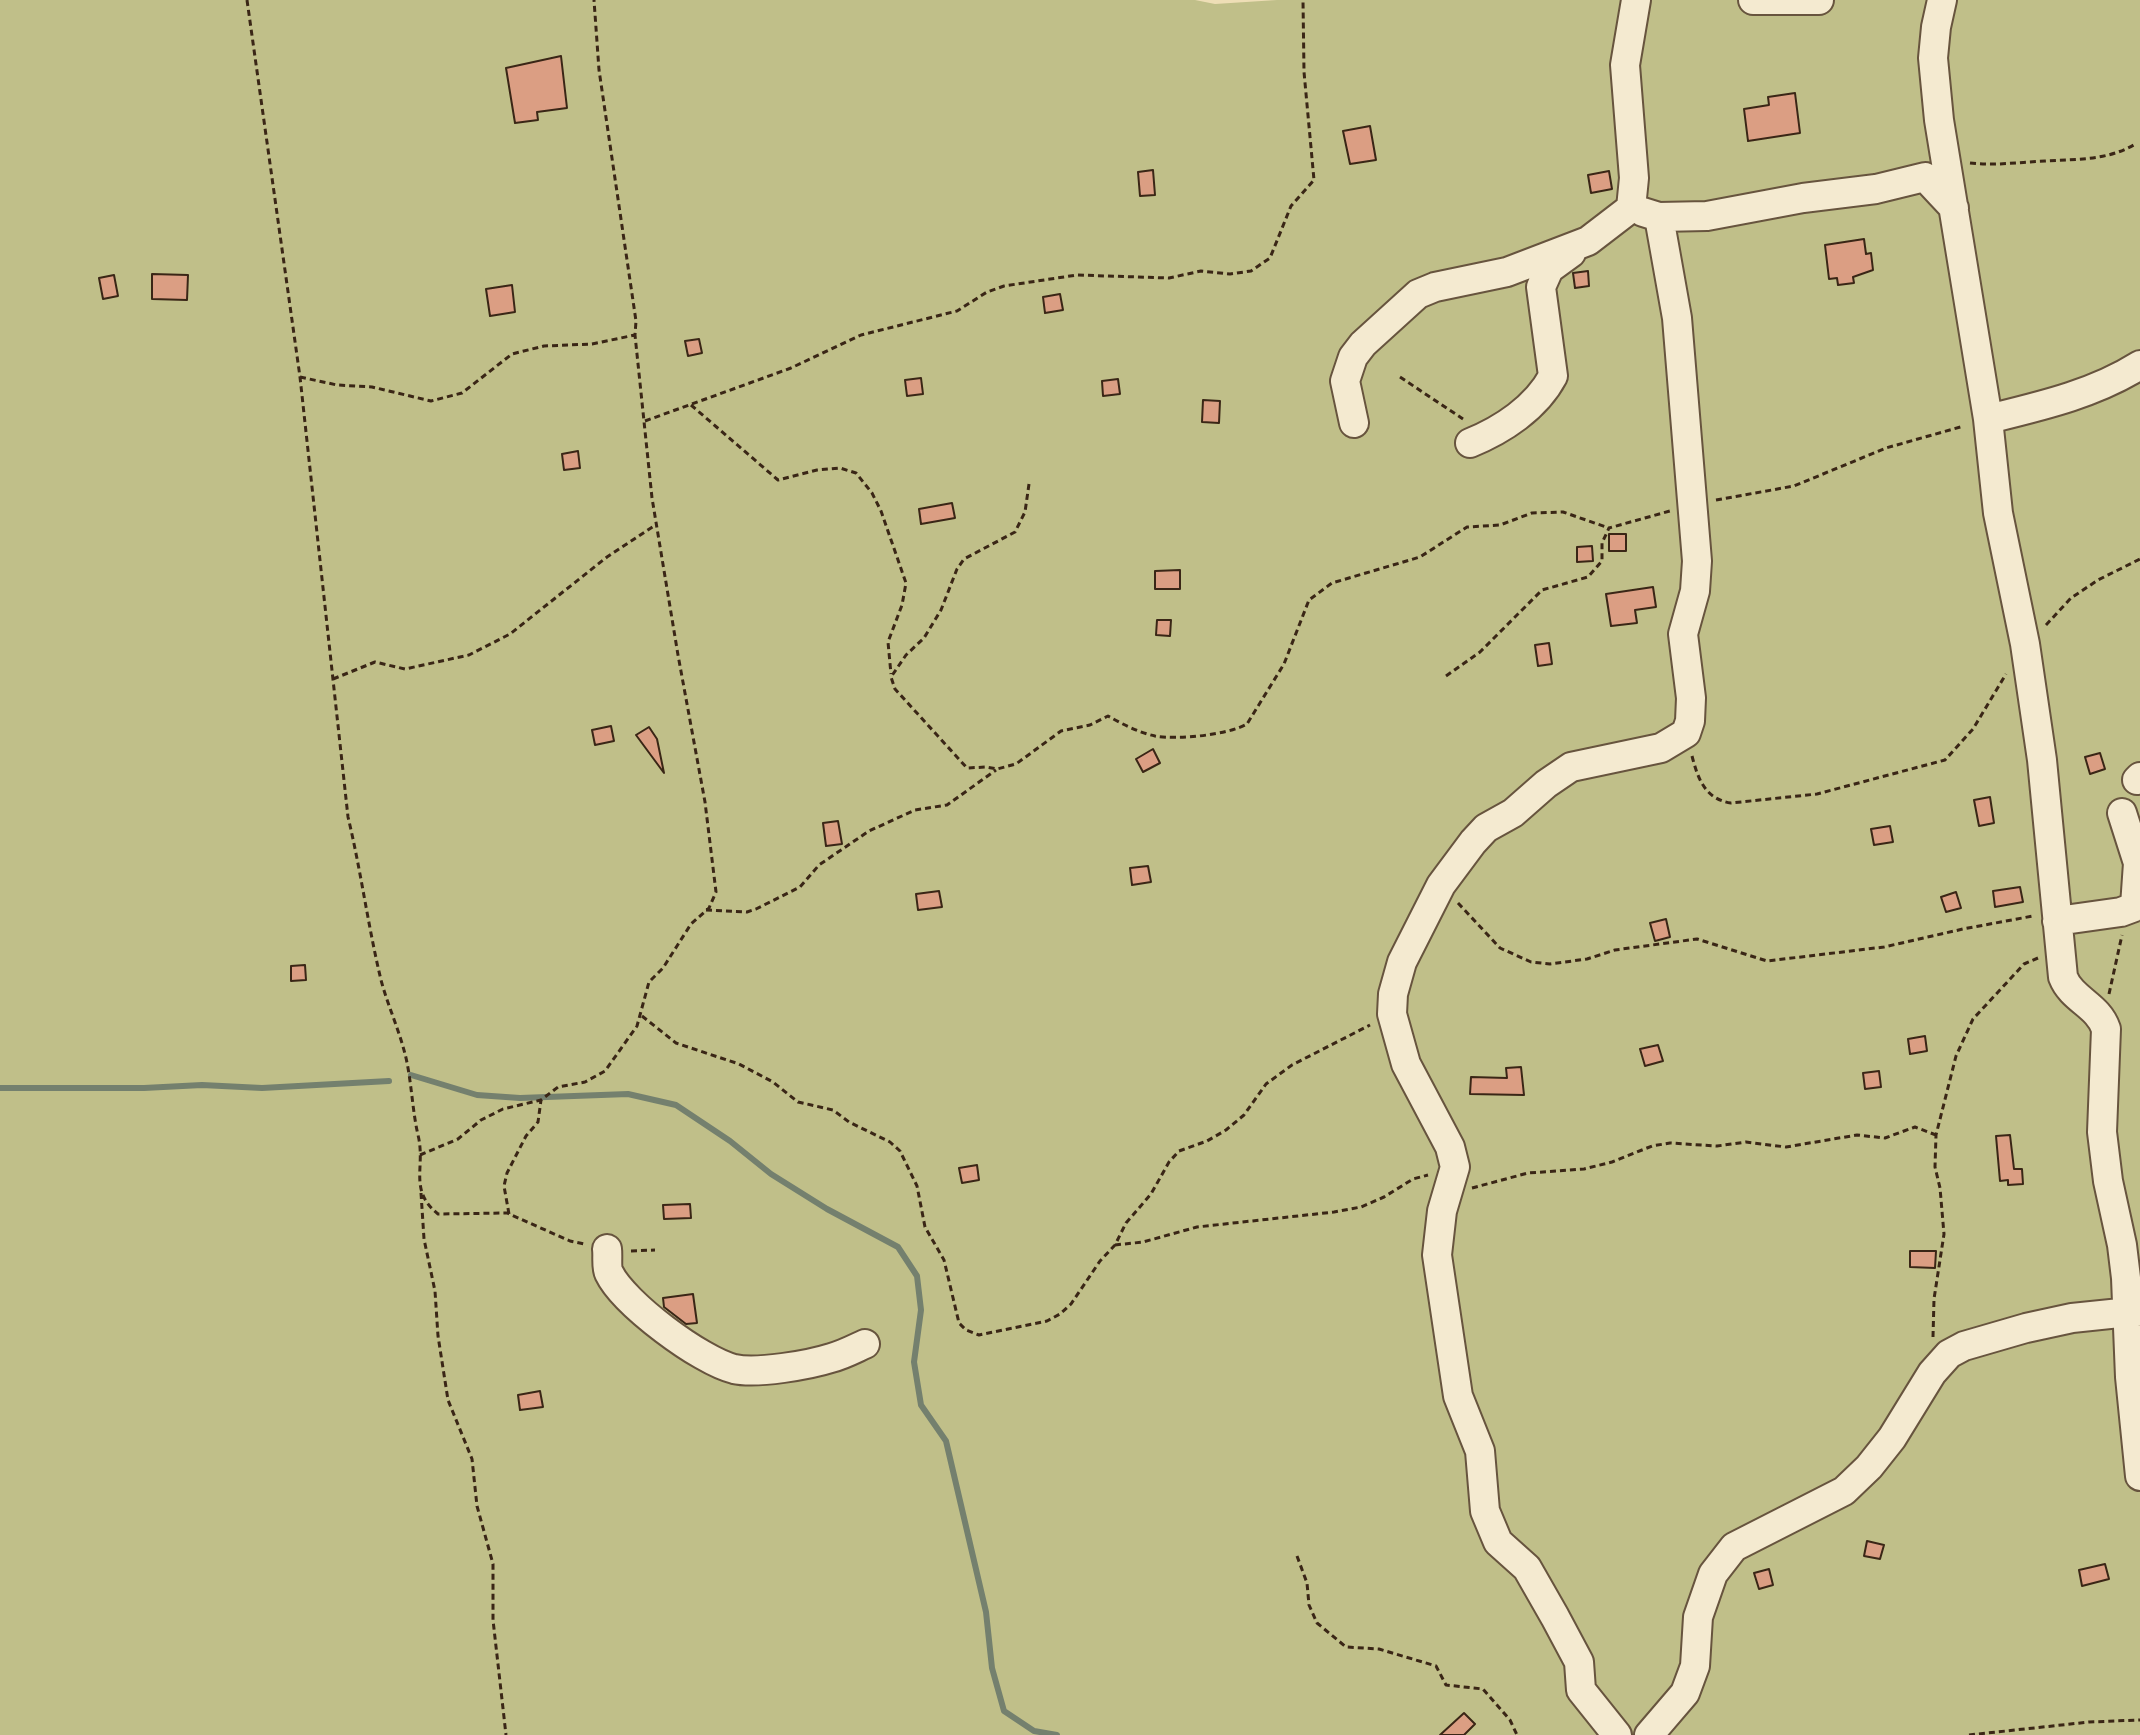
<!DOCTYPE html>
<html>
<head>
<meta charset="utf-8">
<style>
  body { margin:0 }
  canvas { display:block; background:#eedeb6 }
</style>
</head>
<body>
<canvas width="2140" height="1735"></canvas>
<script>
const ctx = document.querySelector('canvas').getContext('2d');
ctx.lineJoin = 'round';
function fillPath(path, color) { ctx.fillStyle = color; ctx.fill(path, 'evenodd'); }
function trace(path, color, width, dash) { ctx.strokeStyle = color; ctx.lineWidth = width; ctx.lineCap = dash ? 'butt' : 'round'; ctx.setLineDash(dash || []); ctx.stroke(path); }
const green = new Path2D(`
  M0,0H1195L1215,4L1277,0H2140V1735H0Z`);
const stream = new Path2D(`
  M411,1075L477,1095L520,1098L628,1094L676,1105L730,1141L771,1174L827,1209L898,1247L917,1276L921,1310L914,1362L921,1405L946,1441L986,1612L992,1668L1004,1711L1034,1731L1057,1735
  M0,1088H144L202,1085L262,1088L389,1081`);
const building = new Path2D(`
  M561,56L567,108L537,112L538,120L515,123L506,68Z
  M1795,93L1800,133L1748,141L1744,109L1769,105L1768,97Z
  M1370,126L1376,160L1350,164L1343,131Z
  M1153,170L1155,195L1140,196L1138,172Z
  M1609,171L1612,189L1591,193L1588,175Z
  M1864,239L1866,254L1871,253L1873,270L1853,277L1854,283L1838,285L1837,278L1829,279L1825,245Z
  M1588,271L1589,286L1575,288L1573,273Z
  M152,274L188,275L187,300L152,299Z
  M114,275L118,296L103,299L99,278Z
  M512,285L515,312L490,316L486,289Z
  M1060,294L1063,310L1045,313L1043,297Z
  M699,339L702,353L688,356L685,341Z
  M921,378L923,394L907,396L905,380Z
  M1118,379L1120,394L1103,396L1102,381Z
  M1203,400L1220,401L1219,423L1202,422Z
  M578,451L580,468L564,470L562,454Z
  M952,503L955,518L921,524L919,509Z
  M1609,534H1626V551H1609Z
  M1592,546L1593,561L1577,562V547Z
  M1180,570V589H1155V571Z
  M1653,587L1656,607L1635,610L1637,623L1611,626L1606,594Z
  M1157,620H1171L1170,636L1156,635Z
  M1549,643L1552,664L1538,666L1535,645Z
  M611,726L614,741L595,745L592,730Z
  M649,727L657,739L664,773L636,735Z
  M1153,749L1160,763L1143,772L1136,759Z
  M2100,753L2105,769L2090,774L2085,757Z
  M1990,797L1994,823L1979,826L1974,800Z
  M838,821L842,844L826,846L823,823Z
  M1890,826L1893,842L1874,845L1871,829Z
  M1148,866L1151,882L1132,885L1130,868Z
  M2020,887L2023,902L1995,907L1993,891Z
  M939,891L942,907L918,910L916,894Z
  M1956,892L1961,908L1946,912L1941,897Z
  M1666,919L1670,937L1655,941L1650,923Z
  M305,965L306,980L291,981V966Z
  M1925,1036L1927,1051L1910,1054L1908,1039Z
  M1658,1045L1663,1061L1645,1066L1640,1049Z
  M1521,1067L1524,1095L1470,1094L1471,1077L1507,1078L1506,1068Z
  M1879,1071L1881,1087L1865,1089L1863,1073Z
  M2010,1135L2014,1169H2022L2023,1184L2008,1185V1180L2000,1181L1996,1136Z
  M977,1165L979,1180L962,1183L959,1168Z
  M690,1204L691,1218L664,1219L663,1205Z
  M1910,1251H1936L1935,1268L1910,1267Z
  M693,1294L697,1323L686,1324L664,1307L663,1298Z
  M540,1391L543,1407L520,1410L518,1395Z
  M1867,1541L1884,1545L1880,1559L1864,1556Z
  M2105,1564L2109,1579L2082,1586L2079,1570Z
  M1769,1569L1773,1585L1759,1589L1754,1573Z
  M1464,1713L1475,1724L1464,1735H1440Z`);
const path = new Path2D(`
  M247,0L300,377L348,817C361,871 368,926 381,980C389,1010 403,1038 408,1068C412,1091 413,1113 418,1135C426,1167 408,1190 438,1214L507,1213L570,1241L584,1244
  M1970,163C1995,166 2020,162 2045,161C2077,159 2108,161 2137,143
  M300,377L337,385L372,387L431,401L462,393L512,354L544,346L592,344L635,335
  M1400,377L1463,419
  M691,405L778,480L817,470L840,468L856,473L872,493L881,511L906,583L902,605L888,642L891,674
  M645,421L791,368L861,335L957,311L987,292L1004,286L1077,275L1169,278L1201,271L1230,274L1251,271L1270,258L1291,206L1314,180L1304,72L1303,0
  M1029,484L1025,512L1015,532L964,559L957,569L941,610L924,638L906,655L891,677L895,689L967,768L986,767L997,769L1016,764L1061,731L1090,725L1108,716C1122,724 1140,733 1155,736C1177,740 1228,735 1247,724L1284,664L1309,600L1332,583L1420,557L1467,527L1500,525L1532,513L1563,512L1609,528
  M1716,500L1794,486L1886,448L1964,426
  M2046,625L2071,598L2098,580L2140,559
  M1446,676L1480,652L1542,590L1588,577L1602,561V543L1609,528L1670,511
  M333,679L375,662L405,669L469,655L510,634L607,557L657,524
  M1692,756C1698,779 1705,799 1731,803L1817,794L1945,760L1973,729L2006,674
  M1458,903L1500,948L1531,962L1550,964L1587,959L1615,950L1697,939L1767,961L1884,947L1963,929L2033,916
  M706,910L747,912L756,909L800,887L819,865L869,831L915,810L947,805L996,770
  M2109,994L2122,935
  M642,1016L676,1043L739,1064L773,1082L798,1102L833,1110L849,1122L890,1142L900,1151L917,1186L925,1227L944,1260L959,1323L966,1330L979,1335L1047,1321L1060,1314L1071,1304L1100,1261L1115,1245L1126,1223L1151,1194L1169,1162L1179,1151L1207,1141L1226,1130L1244,1115L1266,1084L1292,1065L1370,1025
  M420,1155L458,1139L481,1120L503,1109L541,1100L558,1087L585,1082L605,1071L637,1026L649,982L663,968L691,924L709,908L716,892L705,802L678,655L652,498L635,335L636,321L599,70L594,0
  M1472,1188L1528,1173L1584,1169L1612,1162L1652,1146L1670,1143L1717,1146L1746,1142L1786,1147L1857,1135L1885,1138L1915,1127L1936,1135
  M421,1193L424,1239L435,1291L438,1336L448,1400L472,1459L477,1506L493,1564V1620L506,1735
  M509,1214L504,1186L507,1173L526,1136L538,1122L541,1100
  M1115,1245L1143,1242L1197,1227L1334,1212L1361,1207L1384,1197L1413,1179L1428,1175
  M631,1251L655,1250
  M1933,1337L1934,1299L1944,1234L1940,1188L1935,1167L1936,1135L1956,1056L1973,1019L2024,964L2038,958
  M1297,1556L1307,1583L1309,1605L1317,1623L1346,1647L1379,1649L1436,1666L1446,1685L1483,1689L1510,1720L1517,1735
  M1969,1735L2089,1722L2140,1720`);
const minor = new Path2D(`
  M1753,0H1819
  M1942,0L1936,27L1933,58L1939,120L1988,419L1998,513L2025,644L2042,760L2063,977C2072,1000 2098,1005 2106,1029L2102,1132L2108,1181L2122,1245L2126,1278L2130,1377L2140,1476
  M1643,212L1659,217L1707,216L1803,198L1876,189L1925,177L1954,208
  M1988,419C2041,406 2094,394 2140,365
  M1354,423L1345,381L1353,357L1363,344L1418,294L1435,287L1507,272L1588,241L1631,208L1634,178L1625,65L1636,0
  M1470,443C1502,430 1536,408 1553,376L1541,287L1549,269L1571,253
  M2137,780L2140,777
  M2122,813L2138,863L2135,906
  M2057,921L2121,912L2140,905
  M607,1249C608,1256 606,1267 609,1273C624,1304 701,1361 734,1369C757,1374 809,1365 831,1358C843,1355 854,1349 865,1344
  M1617,1735L1581,1690L1579,1662L1555,1617L1527,1568L1498,1542L1485,1511L1480,1451L1458,1396L1437,1255L1442,1211L1455,1167L1450,1147L1406,1064L1392,1014L1393,994L1402,962L1441,885L1473,842L1486,828L1513,813L1546,784L1571,767L1661,748L1686,733L1690,721L1691,698L1683,634L1695,591L1697,561L1677,318L1659,217
  M1649,1735L1685,1693L1695,1666L1698,1617L1713,1574L1734,1547L1844,1491L1869,1467L1892,1438L1932,1373L1949,1354L1964,1346L2026,1328L2072,1318L2140,1311`);
fillPath(green, '#c0bf89');
trace(stream, '#74806e', 6);
fillPath(building, '#db9e83');
trace(building, '#3a2616', 2);
trace(minor, '#67543e', 32);
trace(path, '#3a2616', 3, [6, 4]);
trace(minor, '#f4ead0', 28);
</script>
</body>
</html>
